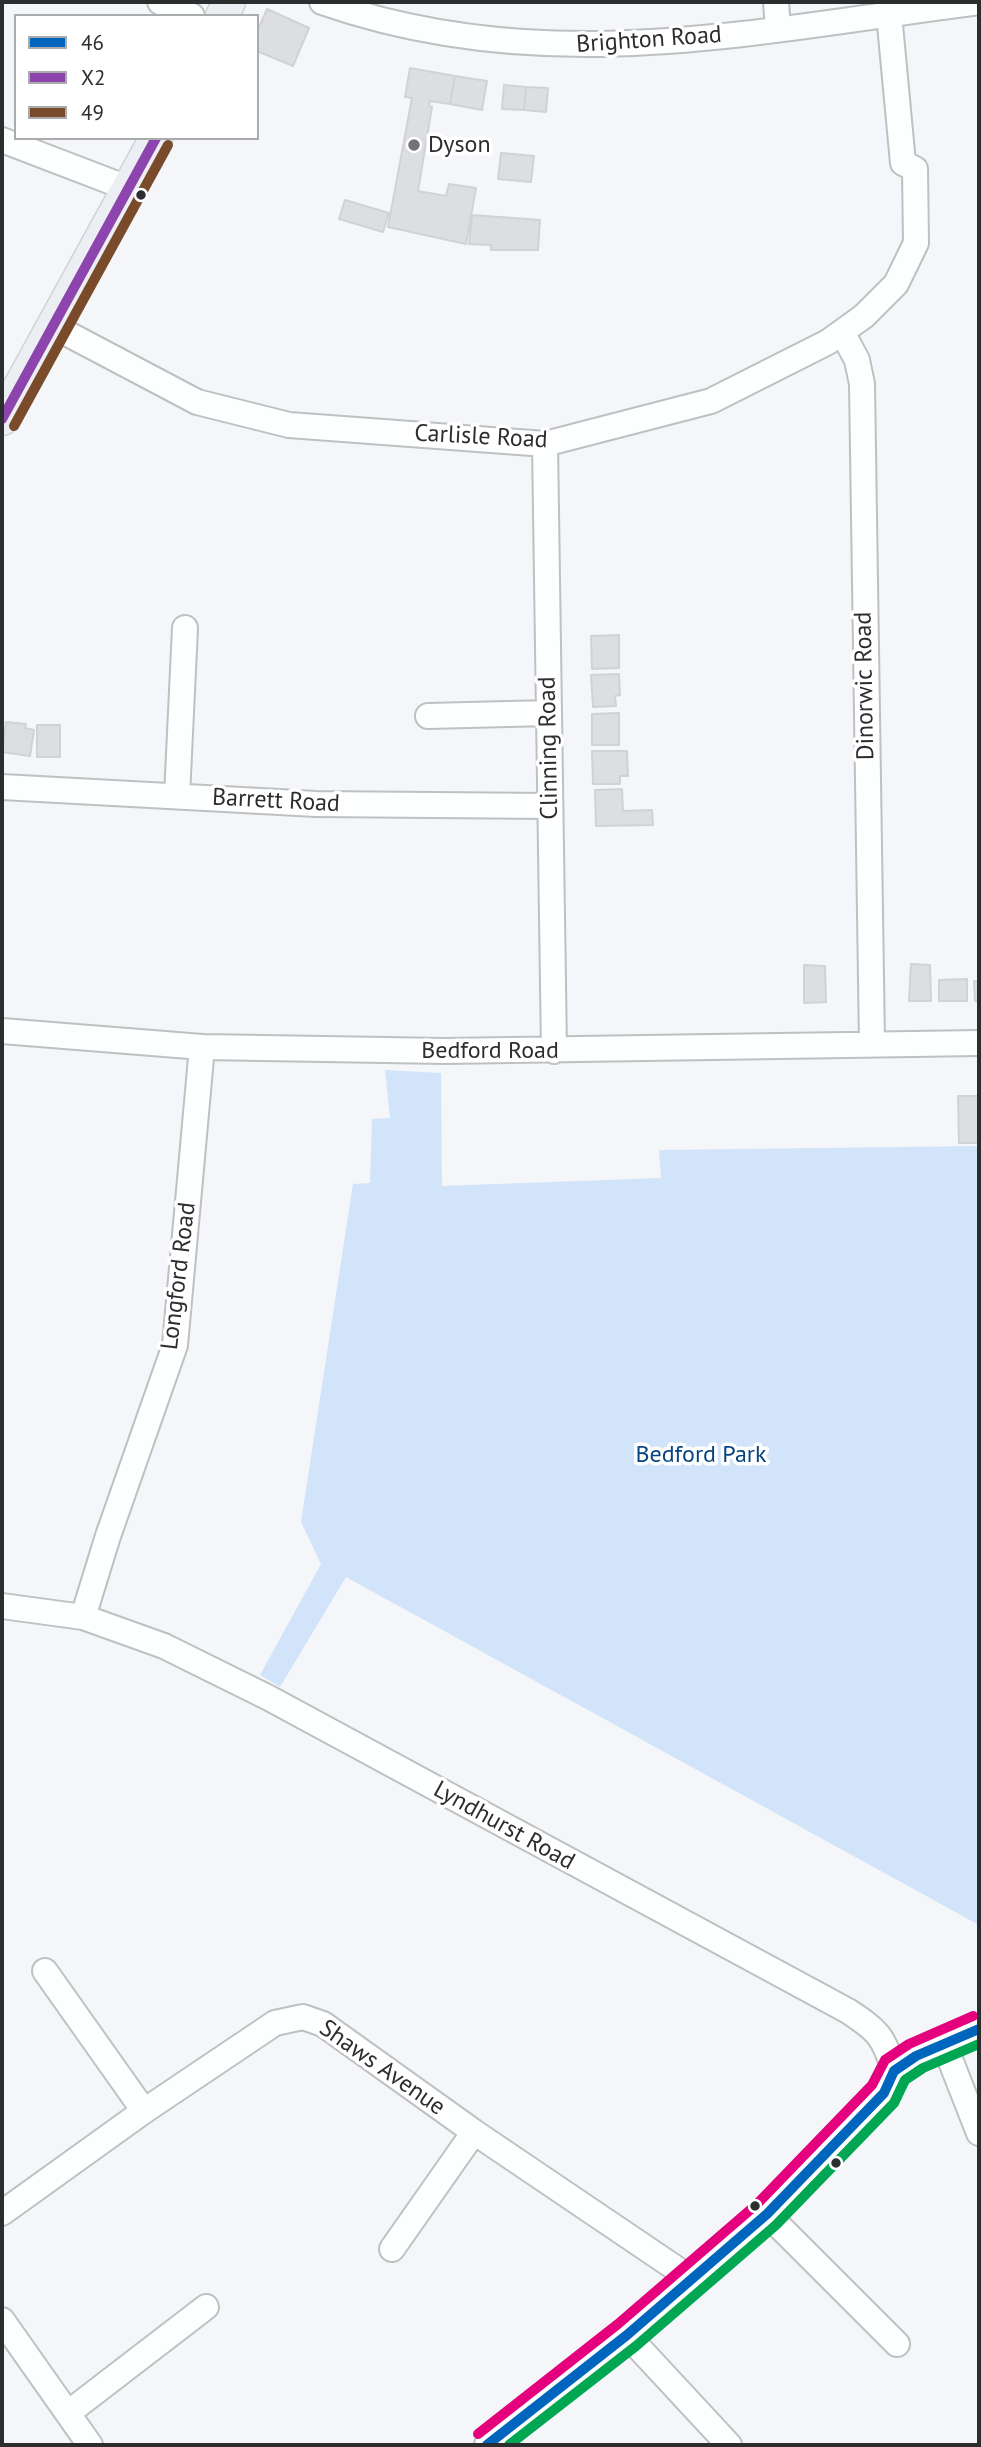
<!DOCTYPE html>
<html>
<head>
<meta charset="utf-8">
<style>
  body { margin:0 }
  #map { position:relative; width:981px; height:2447px; overflow:hidden; background:#f4f6f9; font-family:"PT Sans",sans-serif }
  canvas { display:block }
  .frame { position:absolute; inset:0; border:4px solid #2b2d2f; pointer-events:none }
  .legend { position:absolute; left:14px; top:14px; width:245px; height:126px; box-sizing:border-box; background:#fff; border:2px solid #aaabac; margin:0; padding:9px 12px; list-style:none; font-size:21px; color:#2b2d2f }
  .legend li { display:flex; align-items:center; gap:14px; height:35px }
  .legend b { width:35px; border:2px solid #aaabac }
</style>
</head>
<body>
<div id="map">
<canvas width="981" height="2447"></canvas>
<div class="frame"></div>
<ul class="legend">
<li><b style="height:9px;background:#0065bd"></b>46</li>
<li><b style="height:9px;background:#8e44ad"></b>X2</li>
<li><b style="height:9px;background:#7a4b2a"></b>49</li>
</ul>
</div>
<script>
const ctx = document.querySelector('canvas').getContext('2d');
ctx.lineJoin = 'round';
function fillPath(path, color) { ctx.fillStyle = color; ctx.fill(path, 'evenodd'); }
function trace(path, color, width, dash) { ctx.strokeStyle = color; ctx.lineWidth = width; ctx.lineCap = dash ? 'butt' : 'round'; ctx.setLineDash(dash || []); ctx.stroke(path); }
function label(font, color, halo, rows, align = 'center') {
  ctx.font = font + ' "PT Sans",sans-serif'; ctx.lineWidth = 7; ctx.setLineDash([]); ctx.textBaseline = 'middle'; ctx.strokeStyle = halo; ctx.fillStyle = color; for (const [text, x, y, turn = 0] of rows) {
    ctx.save(); ctx.translate(x, y); ctx.rotate((+turn || 0) * Math.PI / 180); ctx.textAlign = isNaN(turn) ? turn : align; if (halo) ctx.strokeText(text, 0, 0); ctx.fillText(text, 0, 0); ctx.restore();
  }
}
const green = new Path2D(`
  M385,1070L441,1073L442,1186L661,1178L659,1150L979,1146V1925L346,1577L280,1687L260,1675L321,1564L301,1522L353,1184L370,1183L372,1119L390,1118Z`);
const building = new Path2D(`
  M267,9L309,28L293,66L257,51V32Z
  M410,68L455,76L450,104L430,101L429,106L432,107L418,191L446,196L449,184L476,188L466,244L388,227L412,98L405,97Z
  M455,76L487,81L482,110L450,104Z
  M504,85L526,87L524,110L502,109Z
  M526,87L548,88L546,112L524,110Z
  M501,153L534,156L531,182L498,179Z
  M345,200L389,213L383,232L339,219Z
  M472,215L540,220L538,250H491V245L469,244Z
  M619,635V668L592,669L591,636Z
  M619,674L620,695L615,696L616,706L593,707L591,675Z
  M619,713V745H592V714Z
  M6,722L26,724L25,728L34,730L30,756L2,752Z
  M37,725H60V757H37Z
  M592,751H627L628,776H620V784H593Z
  M622,789L623,811L652,810L653,825L596,826L595,790Z
  M911,964L930,965L931,1001H909Z
  M804,965L825,966L826,1002L804,1003Z
  M967,979V1001H939V980Z
  M974,981H979V1001H975Z
  M958,1096H979V1143H959Z`);
const minor = new Path2D(`
  M160,2L192,16
  M322,2C545,80 754,31 979,2
  M776,2L778,29
  M2,140L130,189
  M53,326L197,402L289,425L545,444L711,401L828,342L864,316L896,284L916,243L915,169L903,163L889,14
  M842,332L857,360L862,384L872,1044
  M545,444L554,1051
  M428,716L548,713
  M2,787L316,804L550,806
  M177,796L185,628
  M2,1031L202,1047L445,1051L979,1043
  M2,1606L83,1617L164,1646L269,1698L848,2011C877,2030 884,2036 894,2071
  M83,1617L108,1536L175,1345L202,1047
  M45,1971L144,2111
  M944,2044L979,2133
  M2,2213L144,2111L275,2023L303,2017L323,2024L474,2132L693,2280
  M767,2214L897,2344
  M392,2249L474,2132
  M2,2320L90,2445
  M627,2335L729,2445
  M68,2413L206,2307
  M487,2445L627,2335L767,2214L884,2093L894,2071L916,2056L979,2029`);
const major = new Path2D(`
  M222,16L229,2
  M2,419L156,138`);
const bus1 = new Path2D(`
  M487,2445L627,2335L767,2214L884,2093L894,2071L916,2056L979,2029`);
const bus2 = new Path2D(`
  M2,419L156,138`);
const bus3 = new Path2D(`
  M14,426L168,145`);
const bus4 = new Path2D(`
  M509,2445L636,2346L776,2225L894,2103L905,2080L923,2068L979,2044`);
const bus5 = new Path2D(`
  M478,2434L618,2324L757,2204L872,2085L885,2060L909,2044L973,2016`);
const markers = [
  [414,145,7,"#717376"],
  [141,195,6,"#2b2d2f"],
  [836,2163,6,"#2b2d2f"],
  [755,2206,6,"#2b2d2f"]
];
const streetNames = [
  ["Brighton Road",649,40,-4],
  ["Carlisle Road",481,437,3],
  ["Dinorwic Road",865,686,-91],
  ["Clinning Road",549,748,-91],
  ["Barrett Road",276,801,3],
  ["Bedford Road",490,1051],
  ["Longford Road",179,1276,-83],
  ["Lyndhurst Road",504,1826,29],
  ["Shaws Avenue",382,2068,35]
];
const poiNames = [
  ["Dyson",428,145]
];
const parkNames = [
  ["Bedford Park",701,1455]
];
fillPath(green, '#d1e4fa');
fillPath(building, '#dddee1');
trace(building, '#d0d2d4', 2);
trace(minor, '#bec0c2', 28);
trace(major, '#d1d2d3', 35);
trace(minor, '#fdfefe', 24);
trace(major, '#ebeff4', 32);
trace(bus1, '#0065bd', 10);
trace(bus2, '#8e44ad', 10);
trace(bus3, '#7a4b2a', 10);
trace(bus4, '#00a651', 10);
trace(bus5, '#e5007d', 10);
for (const [x, y, r, color] of markers) { const dot = new Path2D(); dot.arc(x, y, r, 0, 2 * Math.PI); ctx.fillStyle = color; ctx.fill(dot); trace(dot, '#fff', 2.5); }
label('24px', '#2b2d2f', '#fff', streetNames);
label('24px', '#2b2d2f', '#fff', poiNames, 'left');
label('24px', '#05447f', '#fff', parkNames);
</script>
</body>
</html>
